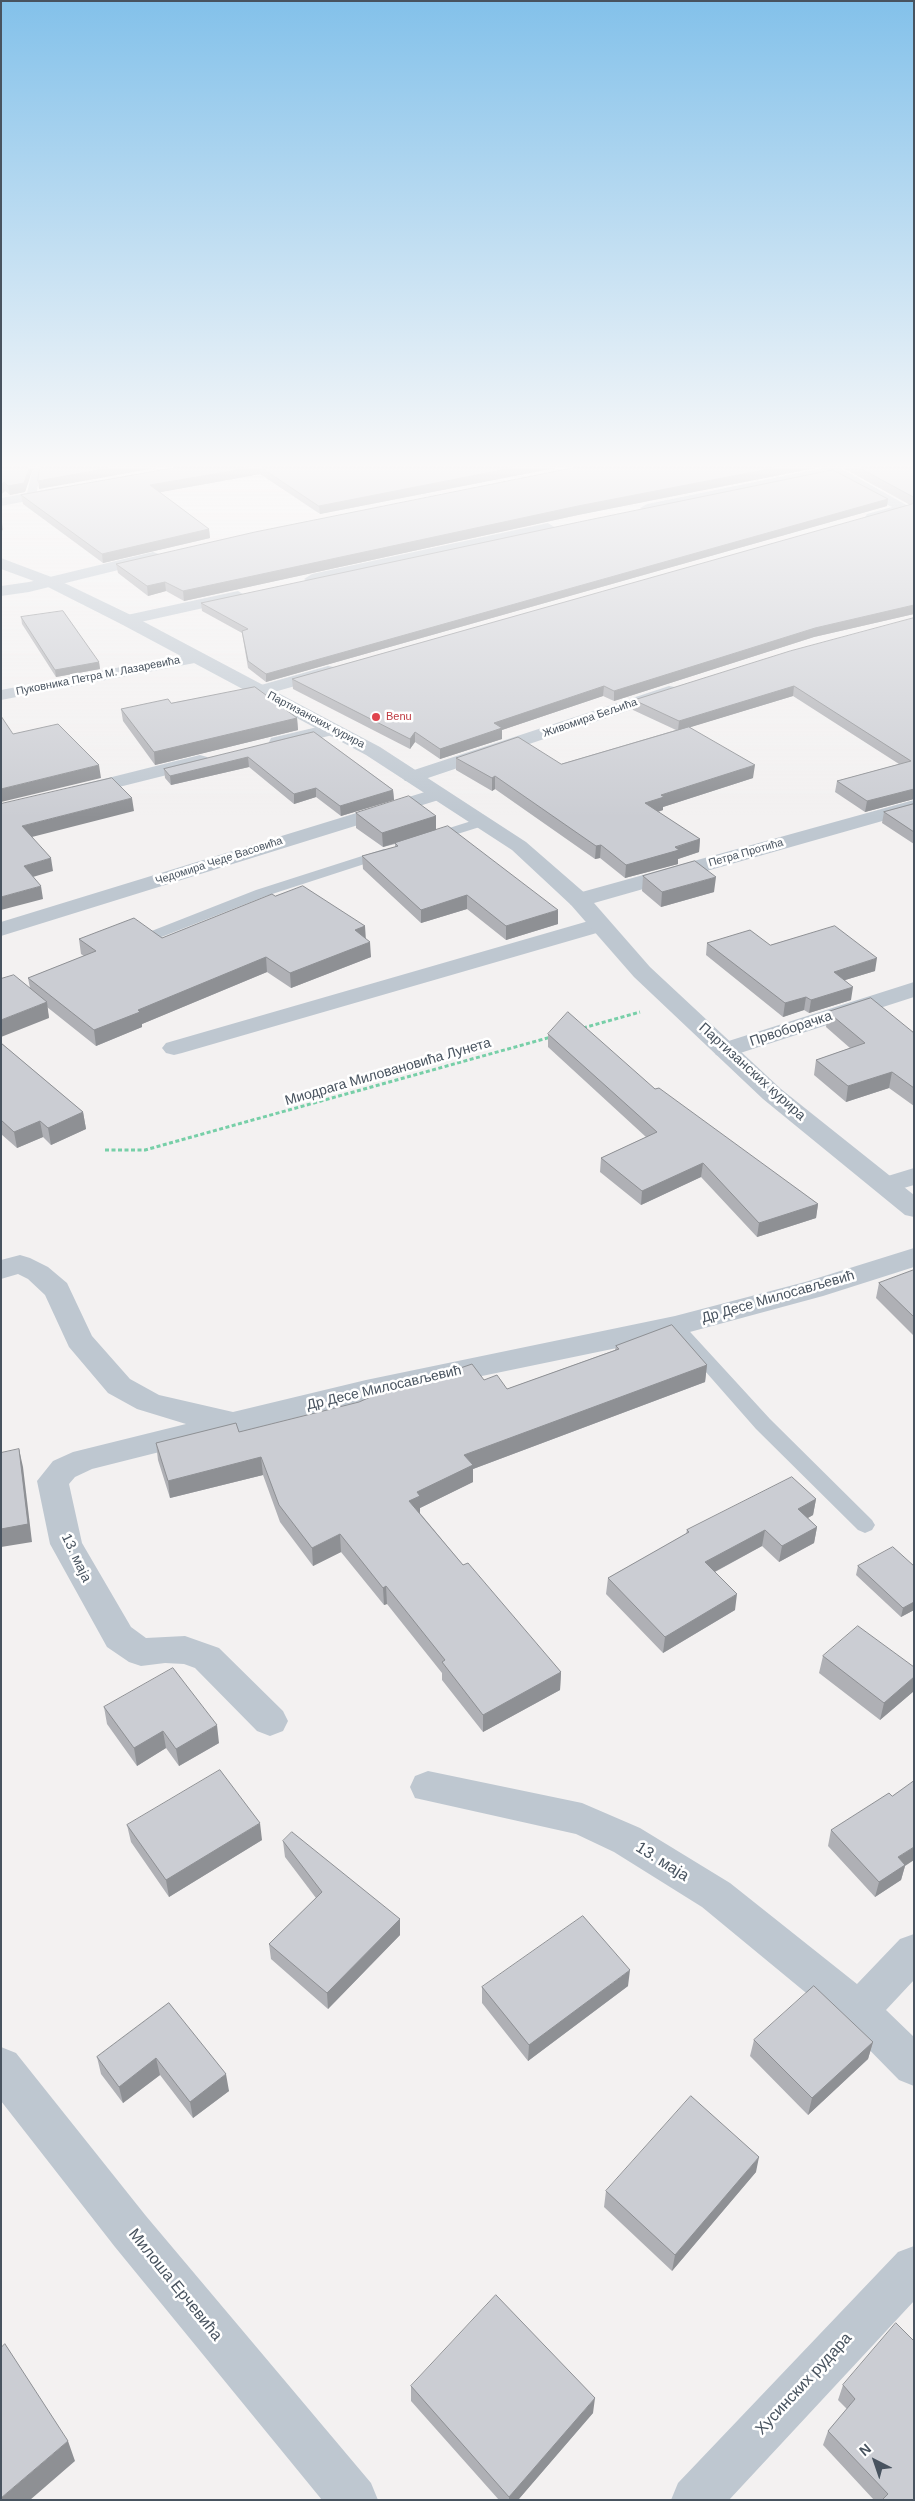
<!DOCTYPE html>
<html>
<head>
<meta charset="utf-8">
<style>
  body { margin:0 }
  #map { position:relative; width:915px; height:2501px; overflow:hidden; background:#f3f1f1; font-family:Helvetica,sans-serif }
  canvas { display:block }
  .frame { position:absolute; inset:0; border:2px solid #48535f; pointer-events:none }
  .north { position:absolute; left:850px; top:2436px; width:50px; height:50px; -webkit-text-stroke:4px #fff; paint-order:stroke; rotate:319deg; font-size:14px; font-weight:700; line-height:20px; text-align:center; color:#48535f }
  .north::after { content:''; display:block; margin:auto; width:18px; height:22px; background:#48535f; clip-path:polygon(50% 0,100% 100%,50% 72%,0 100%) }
</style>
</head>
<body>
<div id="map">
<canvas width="915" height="2501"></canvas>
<div class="frame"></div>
<div class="north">N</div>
</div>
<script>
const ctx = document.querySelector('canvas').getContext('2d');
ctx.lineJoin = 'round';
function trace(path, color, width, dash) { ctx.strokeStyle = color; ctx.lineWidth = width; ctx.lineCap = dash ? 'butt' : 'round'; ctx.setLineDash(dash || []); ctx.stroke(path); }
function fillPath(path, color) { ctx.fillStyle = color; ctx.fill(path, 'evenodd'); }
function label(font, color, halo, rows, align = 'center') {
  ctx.font = font + ' Helvetica,sans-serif'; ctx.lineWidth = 5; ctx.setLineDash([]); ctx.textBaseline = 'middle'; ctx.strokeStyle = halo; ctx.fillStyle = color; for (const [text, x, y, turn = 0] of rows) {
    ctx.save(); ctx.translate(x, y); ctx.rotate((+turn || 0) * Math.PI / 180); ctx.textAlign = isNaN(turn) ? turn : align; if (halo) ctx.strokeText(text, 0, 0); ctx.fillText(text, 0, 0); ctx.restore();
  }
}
const path = new Path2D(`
  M583,1028L640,1012
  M105,1150H145L551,1037`);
const service = new Path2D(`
  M33,468H41L36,497L31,500L26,497Z
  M481,818L486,819L487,822L486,825L432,842L425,838L427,835Z
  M384,849L389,850L391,853L389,856L266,896L159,938H149L147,935L149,932L256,890Z
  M675,1320L681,1322L770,1419L872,1520L875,1525L872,1530L865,1533L858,1530L756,1429L669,1330L666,1326L669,1322Z`);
const minor = new Path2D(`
  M823,468H840L912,508L910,511L872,521L867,520L865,517L867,514L892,507L832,475L647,512L640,508L647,504Z
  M59,487L64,488L66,491L64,494L1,506V498Z
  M548,523L556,528L553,531L312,584L304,579L312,574Z
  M153,552L159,554L161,557L159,560L29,592L1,596V586L29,582Z
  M238,591L246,596L244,599L127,625L121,624L119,620L121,616L127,615Z
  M194,653L200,654L203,658L200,662L1,700V690Z
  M328,666L334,667L337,671L334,675L260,696L254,695L251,691L254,687Z
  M669,686L675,687L678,691L675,695L419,781H405L402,777L405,773Z
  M330,724L337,726L339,730L337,734L278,748L271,746L269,742L271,738Z
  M200,755L207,757L210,761L207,765L79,797L72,795L69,791L72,787Z
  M438,788L445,790L448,794L445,798L1,936V922Z
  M914,800V812L587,905L579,906L571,905L568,900L571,895Z
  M599,918L607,920L610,925L607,930L182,1053L174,1055L166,1053L162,1048L166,1043Z
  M914,982V997L734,1055L725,1057L716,1055L713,1050L716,1045Z
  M914,1168V1185L887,1193L878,1191L874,1185L878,1179Z
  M914,1248V1267L823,1296L675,1336L366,1400L92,1469L75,1477L69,1484L82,1543L131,1627L146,1638L185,1636L219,1648L283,1711L288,1721L283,1731L270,1736L257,1731L195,1668L184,1664L165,1663L141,1666L129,1662L107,1647L50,1544L37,1481L53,1461L73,1452L186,1424L137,1409L108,1393L69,1347L45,1295L28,1279L18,1274L1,1279V1260L20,1255L30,1258L48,1267L67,1283L92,1336L130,1379L159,1395L233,1412L366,1380L675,1316L805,1282Z
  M428,1771L582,1803L640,1828L730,1883L857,1984L900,1939L914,1934V1980L886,2010L914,2037V2086L899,2080L845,2025L702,1907L614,1852L576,1834L415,1798L410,1787L415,1776Z
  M1,2047L16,2053L146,2216L371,2483L378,2500H322L115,2247L1,2101Z
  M914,2246V2301L729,2500H671L678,2483L898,2252Z`);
const tertiary = new Path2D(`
  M1,558L54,578L133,616L380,747L526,842L587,895L650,967L781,1089L914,1195V1217L905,1215L763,1099L634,977L571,905L512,850L366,755L121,624L42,584L1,569Z`);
const wall = new Path2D(`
  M1,468H33L25,492L10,495L5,491Z
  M173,468H555L320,514L260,474L160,492L209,529L210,538L103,563L23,504L21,495Z
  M572,468H815L578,515L184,601L166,591L148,596L118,573L116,564Z
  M843,468H914V614L814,637L614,701L603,696L502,730V739L440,759L415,742L410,749L293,689L292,679L910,505Z
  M888,499L887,506L266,682L248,668L242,633L202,611L201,603Z
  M21,617L99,662L100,669L56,677L22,624Z
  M914,618V799L865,812L835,792L837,781L899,764L793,696L690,727L753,778L663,807V810L658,812L700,839L699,852L678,859V864L625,878L600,858L595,859L495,789L492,791L456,770V758L561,764L676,730L633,710L634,700Z
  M171,703L297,718L298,730L155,765L123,721L121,709Z
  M314,732L393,790L394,800L341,816L316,797L294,804L249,767L171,785L165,778L164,769Z
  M914,804V844L882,823L884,812Z
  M356,813L436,816V830L558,924L506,940L467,909L421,923L363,869L362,856L395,847V844L383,847L356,828Z
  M643,876L714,892L661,907L642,891Z
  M275,896L365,926V938L371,957L291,988L267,972L142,1024V1027L96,1046L47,1007L49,1018L30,988L28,978L84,956L81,954L79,939L162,938Z
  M707,943L770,945L875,971L845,980L851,1000L809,1013L804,1010L783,1017L706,955Z
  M828,1012L914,1033V1106L889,1088L846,1102L814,1075L816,1060L850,1048L826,1027Z
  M548,1034L655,1089L818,1204L816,1218L757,1237L701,1177L641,1205L600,1172L601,1158L646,1137L548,1047Z
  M1,1043L83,1112L86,1129L51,1145L43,1137L17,1148L1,1134Z
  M914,1270V1336L876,1298L879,1283Z
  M616,1346L707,1365L705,1382L473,1469V1482L420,1508V1513L463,1565L561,1672L560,1690L483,1732L442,1680V1673L387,1604L384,1605L341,1552L313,1566L280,1522L263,1475L170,1498L158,1460L156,1443L239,1432L359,1402L403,1388L484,1380L507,1389L615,1350Z
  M816,1499L813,1515L808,1518L817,1527L814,1543L779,1562L762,1546L715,1572L735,1610L663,1653L606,1594L608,1578L686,1534L687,1530Z
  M858,1566H914V1610L901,1617L856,1575Z
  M823,1656L914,1667V1691L880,1720L819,1673Z
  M104,1707L219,1743L179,1766L166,1748L137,1766L107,1724Z
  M127,1825L262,1840L169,1897L131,1842Z
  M831,1830L905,1866L901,1880L875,1897L828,1846Z
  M283,1841L400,1919V1935L328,2009L271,1959L269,1944L316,1898L285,1857Z
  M628,1986L528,2061L482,2003V1987Z
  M169,2003L229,2091L193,2118L160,2075L123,2103L101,2074L97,2057Z
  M754,2040L873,2042L868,2059L808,2115L750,2056Z
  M756,2172L672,2271L604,2207L606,2191Z
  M914,2341V2500H874L823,2445L828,2431L847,2409L838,2400L843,2385Z
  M411,2386L593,2413L518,2500H499L411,2401Z`);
const shadedWall = new Path2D(`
  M29,468H33L25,492L10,495L8,486Z
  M109,468H156L39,489L38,481Z
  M249,468H259L260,474L151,494L150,485Z
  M512,468H555L320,514L319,506Z
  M774,468H815L578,515L184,601L183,591L578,506Z
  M4,482L5,491L1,495V485Z
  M888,499L887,506L266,682V674Z
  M1,522H2L3,530L1,531Z
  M209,529L210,538L103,563L102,554Z
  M165,582L166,591L148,596L147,586Z
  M914,605V614L814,637L614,701V691L815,628Z
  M99,662L100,669L56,677L55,670Z
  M604,686L603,696L502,730V739L440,759V749L494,723Z
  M794,686L793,696L678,731L679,721Z
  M297,718L298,730L155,765L154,752Z
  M415,732V742L410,749V739Z
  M248,757L249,767L171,785L170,776Z
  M99,765L101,778L1,802V789Z
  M755,765L753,778L663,807V810L644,816L645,803L661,795Z
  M495,776V789L492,791V778Z
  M316,788V797L294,804V794Z
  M914,789V799L865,812L867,801Z
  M393,790L394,800L341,816L340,806Z
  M132,798L134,811L24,839L22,826Z
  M436,816V830L383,847L382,833Z
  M700,839L699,852L678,859V864L625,878L626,865Z
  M601,845L600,858L595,859L596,846Z
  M51,858L53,871L26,879L24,866Z
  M716,877L714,892L661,907L662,892Z
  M41,886L43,899L1,910V897Z
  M467,895V909L421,923V910Z
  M558,910V924L506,940V926Z
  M365,926L366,941L355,930Z
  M370,942L371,957L291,988L290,973Z
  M266,957L267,972L142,1024V1027L96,1046L94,1030L138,1010Z
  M877,958L875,971L832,984L834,972Z
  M853,987L851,1000L809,1013L811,1000Z
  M806,997L804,1010L783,1017L785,1003Z
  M47,1002L49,1018L1,1037V1020Z
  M892,1072L889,1088L846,1102L848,1086Z
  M83,1112L86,1129L51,1145L48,1128Z
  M40,1121L43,1137L17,1148L14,1132Z
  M703,1163L701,1177L641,1205L642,1191Z
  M818,1204L816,1218L757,1237L759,1223Z
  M707,1365L705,1382L473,1469V1482L420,1508V1513L410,1518L409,1501L417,1492L464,1455Z
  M19,1449L23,1467L32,1542L1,1547V1529Z
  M261,1457L263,1475L170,1498L168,1481Z
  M816,1499L813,1515L795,1525L798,1509Z
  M817,1527L814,1543L779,1562L782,1546Z
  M765,1530L762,1546L703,1578L705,1562Z
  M340,1534L341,1552L313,1566L312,1548Z
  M386,1586L387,1604L384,1605L383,1588Z
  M737,1594L735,1610L663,1653L665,1637Z
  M914,1602V1610L901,1617L903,1608Z
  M561,1672L560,1690L483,1732V1715Z
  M914,1677V1691L880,1720L884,1703Z
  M217,1725L219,1743L179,1766L176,1749Z
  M163,1731L166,1748L137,1766L134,1748Z
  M260,1823L262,1840L169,1897L166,1880Z
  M914,1847V1860L905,1866L901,1880L875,1897L879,1882L898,1857Z
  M400,1919V1935L328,2009L327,1993Z
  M630,1970L628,1986L528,2061L529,2045Z
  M873,2042L868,2059L808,2115L812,2098Z
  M156,2058L160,2075L123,2103L119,2087Z
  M226,2074L229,2091L193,2118L190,2102Z
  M759,2157L756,2172L672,2271L675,2255Z
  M595,2398L593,2413L518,2500H509V2497Z
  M68,2441L75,2461L30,2500H1V2498Z`);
const building = new Path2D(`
  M1,468H29L24,483L8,486L4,482L1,485Z
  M40,468H109L38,481Z
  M173,468H249L150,485L209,529L102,554L21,495Z
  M262,468H512L319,506Z
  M572,468H774L578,506L183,591L165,582L147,586L116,564L255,532Z
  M860,468H914V497Z
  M833,470L888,499L266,674L248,661L242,631L248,629L201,603L579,522Z
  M914,502V605L815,628L614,691L604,686L494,723L502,728L440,749L415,732L410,739L292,679L912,504Z
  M63,611L99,662L55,670L21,617Z
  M914,618V789L867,801L837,781L911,761L794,686L679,721L634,700L790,651Z
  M255,687L297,718L154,752L121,709L168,699L171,703Z
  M1,716L13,734L58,724L99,765L1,789Z
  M689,727L755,765L661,795L664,797L645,803L700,839L675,847L679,850L626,865L601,845L596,846L495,776L492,778L456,758L518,737L561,764Z
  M314,732L393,790L340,806L316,788L294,794L248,757L170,776L164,769Z
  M112,778L132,798L22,826L51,858L24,866L41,886L1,897V804Z
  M409,796L436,816L382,833L356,813Z
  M914,804V832L884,812Z
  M448,826L558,910L506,926L467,895L421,910L362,856L398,846L395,843Z
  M695,861L716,877L662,892L643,876Z
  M303,886L365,926L355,930L370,942L290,973L266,957L138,1010L140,1012L94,1030L28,978L96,951L79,939L134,918L162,938L272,894L275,896Z
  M835,926L877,958L834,972L853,987L811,1000L806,997L785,1003L707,943L750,930L770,945Z
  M14,975L47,1002L1,1020V979Z
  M871,998L914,1033V1088L892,1072L848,1086L816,1060L865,1043L828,1012Z
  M568,1012L655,1089L659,1088L818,1204L759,1223L703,1163L642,1191L601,1158L657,1132L548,1034Z
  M1,1043L83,1112L48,1128L40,1121L14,1132L1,1120Z
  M914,1270V1317L879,1283Z
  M672,1325L707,1365L464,1455L473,1465L417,1492L420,1496L409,1501L463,1565L468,1563L561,1672L483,1715L442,1662L445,1660L386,1586L383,1588L340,1534L312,1548L279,1505L261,1457L168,1481L156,1443L236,1423L239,1432L359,1402L400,1384L403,1388L472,1364L484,1380L497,1375L507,1389L619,1349L616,1346Z
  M19,1449L28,1524L1,1529V1453Z
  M792,1477L816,1499L798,1509L817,1527L782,1546L765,1530L705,1562L737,1594L665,1637L608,1578L689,1532L687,1530Z
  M893,1547L914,1566V1602L903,1608L858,1566Z
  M858,1626L914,1667V1677L884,1703L823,1656Z
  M173,1668L217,1725L176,1749L163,1731L134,1748L104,1707Z
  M220,1770L260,1823L166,1880L127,1825Z
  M914,1781V1847L898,1857L905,1865L879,1882L831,1830L889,1793L892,1796Z
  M292,1832L400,1919L327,1993L269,1944L322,1892L283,1841Z
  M583,1916L630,1970L529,2045L482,1987Z
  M814,1986L873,2042L812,2098L754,2040Z
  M169,2003L226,2074L190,2102L156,2058L119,2087L97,2057Z
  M691,2096L759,2157L675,2255L606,2191Z
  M496,2295L595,2398L509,2497L411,2386Z
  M896,2323L914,2341V2500H882L888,2494L828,2431L855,2399L843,2385Z
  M5,2344L68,2441L1,2498V2348Z`);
const markers = [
  [376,717,5,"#e0444e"]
];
const farStreetnames = [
  ["Пуковника Петра М. Лазаревића",98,676,-11],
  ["Живомира Бељића",590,718,-19],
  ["Партизанских курира",316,720,28],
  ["Петра Протића",746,853,-16],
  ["Чедомира Чеде Васовића",219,861,-18]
];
const farHealthnames = [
  ["Benu",386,717]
];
const streetNames = [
  ["Првоборачка",791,1029,-18],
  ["Миодрага Миловановића Лунета",388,1072,-16],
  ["Партизанских курира",752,1072,42],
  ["Др Десе Милосављевић",778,1297,-16],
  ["Др Десе Милосављевић",384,1388,-13],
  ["13. маја",76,1558,65]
];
const nearStreetnames = [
  ["13. маја",662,1862,32],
  ["Милоша Ерчевића",175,2285,51],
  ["Хусинских рудара",804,2384,-47]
];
trace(path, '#77cfa8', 3, [4, 2.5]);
fillPath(service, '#bec7d0');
fillPath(minor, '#bec7d0');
fillPath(tertiary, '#bec7d0');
fillPath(wall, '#afb0b5');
fillPath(shadedWall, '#8e9094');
fillPath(building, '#cbcdd3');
trace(building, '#8e9094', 1);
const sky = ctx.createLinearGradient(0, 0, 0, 818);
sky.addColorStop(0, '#83c1ea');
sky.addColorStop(0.57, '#faf9f9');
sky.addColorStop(1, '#faf9f900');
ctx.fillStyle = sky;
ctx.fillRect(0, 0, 915, 818);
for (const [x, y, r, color] of markers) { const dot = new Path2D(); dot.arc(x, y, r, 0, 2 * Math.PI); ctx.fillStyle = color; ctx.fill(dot); trace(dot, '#fff', 2); }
label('11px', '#48535f', '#fff', farStreetnames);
label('11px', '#be3a42', '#fff', farHealthnames, 'left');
label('14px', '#48535f', '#fff', streetNames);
label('16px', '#48535f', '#fff', nearStreetnames);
</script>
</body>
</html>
